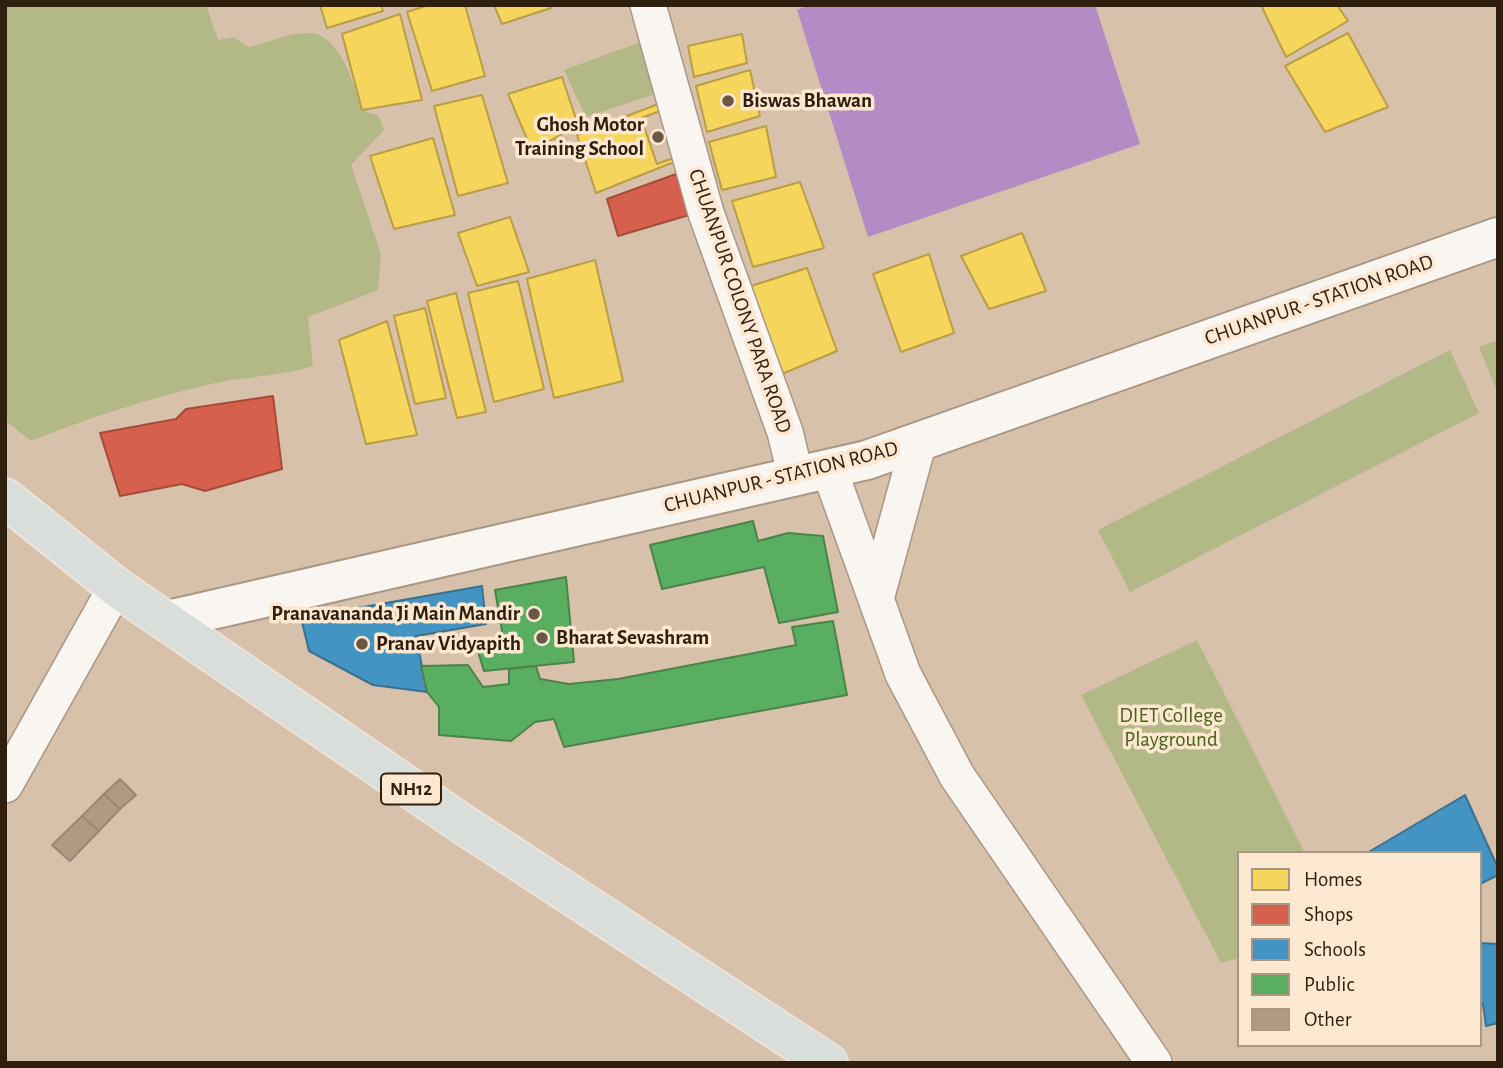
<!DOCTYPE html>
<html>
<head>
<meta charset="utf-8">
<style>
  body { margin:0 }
  #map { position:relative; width:1503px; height:1068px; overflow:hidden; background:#d8c1aa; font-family:"Alegreya Sans",sans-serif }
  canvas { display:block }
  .frame { position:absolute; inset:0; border:7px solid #2f1f0e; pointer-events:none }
  .legend { position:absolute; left:1237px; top:851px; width:245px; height:196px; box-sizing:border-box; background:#fce7d1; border:2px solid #aa9783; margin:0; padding:9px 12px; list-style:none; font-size:21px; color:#2f1f0e }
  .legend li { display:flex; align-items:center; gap:14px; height:35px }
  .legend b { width:35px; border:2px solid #aa9783 }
</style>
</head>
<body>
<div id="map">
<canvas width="1503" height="1068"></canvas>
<div class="frame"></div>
<ul class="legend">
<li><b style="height:19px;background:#f6d55c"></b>Homes</li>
<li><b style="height:19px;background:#d6604d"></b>Shops</li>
<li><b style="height:19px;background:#4393c3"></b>Schools</li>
<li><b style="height:19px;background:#5aae61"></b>Public</li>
<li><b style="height:19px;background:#b09a82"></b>Other</li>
</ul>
</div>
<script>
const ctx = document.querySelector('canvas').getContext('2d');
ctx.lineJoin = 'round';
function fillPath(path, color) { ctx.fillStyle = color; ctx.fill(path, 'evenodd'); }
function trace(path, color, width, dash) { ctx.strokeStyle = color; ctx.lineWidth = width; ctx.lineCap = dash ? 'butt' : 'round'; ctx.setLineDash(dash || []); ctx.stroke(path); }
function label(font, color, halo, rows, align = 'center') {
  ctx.font = font + ' "Alegreya Sans",sans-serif'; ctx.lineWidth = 7; ctx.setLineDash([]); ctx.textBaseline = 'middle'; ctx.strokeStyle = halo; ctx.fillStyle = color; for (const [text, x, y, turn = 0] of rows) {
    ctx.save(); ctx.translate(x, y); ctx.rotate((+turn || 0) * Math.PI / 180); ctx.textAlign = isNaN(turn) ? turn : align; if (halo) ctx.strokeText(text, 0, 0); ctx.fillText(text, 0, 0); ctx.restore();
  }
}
const green = new Path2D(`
  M5,5H206L218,40L233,37L249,47C267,43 290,32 309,33C340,33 355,87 362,110L379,116L384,130L351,165L381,254L378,290L308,317L313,366C279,377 243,376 207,385C146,399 89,418 31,441L5,420Z
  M646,40L655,94L586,117L564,70Z
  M1498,340V393L1479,347Z
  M1450,350L1479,413L1130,592L1098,530Z
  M1197,640L1305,853H1239V958L1221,963L1081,695Z`);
const water = new Path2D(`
  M809,5H1095L1140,144L868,237L797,10Z`);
const homes = new Path2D(`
  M320,5H381L383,11L327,28Z
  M429,5H465L485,76L432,91L407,12Z
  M494,5H550L551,8L502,24Z
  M1261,5H1337L1348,21L1286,57Z
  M400,14L422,100L362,110L342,34Z
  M1348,33L1388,107L1325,132L1285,66Z
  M742,34L747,63L694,77L688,46Z
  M750,70L760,116L707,132L696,86Z
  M562,77L578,125L532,151L508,94Z
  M482,95L508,183L458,196L434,106Z
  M661,103L679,160L596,193L577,135Z
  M660,111L676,157L657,164L641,118Z
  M766,126L776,177L722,190L709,142Z
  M433,138L455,215L394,229L370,156Z
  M800,182L824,248L753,267L732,201Z
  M510,217L529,272L477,286L458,233Z
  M1022,233L1046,291L989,309L961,256Z
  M929,254L954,333L901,352L873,274Z
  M595,260L623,381L554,398L527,279Z
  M807,268L837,351L782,374L748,287Z
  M518,281L544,389L494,402L468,293Z
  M456,293L486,412L457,418L427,301Z
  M425,308L446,398L415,404L394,316Z
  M387,321L417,435L366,444L339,340Z`);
const shops = new Path2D(`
  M676,174L689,215L618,236L607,199Z
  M273,396L282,469L205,491L182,484L120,496L100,433L176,419L186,409Z`);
const schools = new Path2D(`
  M482,586L486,624L416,636L427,692L373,685L309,651L301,618Z
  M1465,795L1498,868V875L1480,884V853H1367Z
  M1480,943L1498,944V1023L1486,1026L1483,1004H1480Z`);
const public = new Path2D(`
  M753,521L758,541L788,533L823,536L838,612L779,623L764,567L662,589L650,545Z
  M566,577L574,662L484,671L476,645L503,637L495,590Z
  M833,621L847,695L564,747L554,719L535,722L511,741L439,735V707L427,692L421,666L468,665L483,687L509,684V669L536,666L540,679L569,684L618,679L796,645L792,627Z`);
const building = new Path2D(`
  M120,779L136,795L120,809L104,794Z
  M104,794L120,809L99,831L82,816Z
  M82,816L99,831L70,861L52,845Z`);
const minor = new Path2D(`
  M648,5L706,213L785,432L796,477
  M919,441L876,599L903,674L957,776L1154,1063
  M829,469L876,599
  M5,785L116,587`);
const tertiary = new Path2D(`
  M168,620L867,460L1498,237`);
const primary = new Path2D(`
  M5,498L116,587L461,823L828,1063`);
const markers = [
  [728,101,7,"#6a5845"],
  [658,137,7,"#6a5845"],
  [534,614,7,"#6a5845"],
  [542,638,7,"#6a5845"],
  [362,644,7,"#6a5845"]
];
const shields = [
  [411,789,60]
];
const shieldNames = [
  ["NH12",411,789]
];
const poiNames = [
  ["Biswas Bhawan",742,101],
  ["Ghosh Motor",644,125,"right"],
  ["Training School",644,149,"right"],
  ["Pranavananda Ji Main Mandir",520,614,"right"],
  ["Bharat Sevashram",556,638],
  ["Pranav Vidyapith",376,644]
];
const streetNames = [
  ["CHUANPUR - STATION ROAD",1319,300,-19],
  ["CHUANPUR COLONY PARA ROAD",740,301,71],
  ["CHUANPUR - STATION ROAD",781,477,-14]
];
const parkNames = [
  ["DIET College",1171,716],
  ["Playground",1171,740]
];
fillPath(green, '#b2b886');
fillPath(water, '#b48bc5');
fillPath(homes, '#f6d55c');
trace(homes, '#ba9e45', 2);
fillPath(shops, '#d6604d');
trace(shops, '#a44c3a', 2);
fillPath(schools, '#4393c3');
trace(schools, '#3d708d', 2);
fillPath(public, '#5aae61');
trace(public, '#4d8348', 2);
fillPath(building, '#b09a82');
trace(building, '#998775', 2);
trace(minor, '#a99785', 38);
trace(tertiary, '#a99785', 42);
trace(primary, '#ede3d9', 42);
trace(minor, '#f9f6f2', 35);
trace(tertiary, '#f9f6f2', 38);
trace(primary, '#d9deda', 38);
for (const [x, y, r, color] of markers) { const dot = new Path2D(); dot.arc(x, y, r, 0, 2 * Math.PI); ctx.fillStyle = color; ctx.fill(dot); trace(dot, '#fce7d1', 2.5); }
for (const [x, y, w] of shields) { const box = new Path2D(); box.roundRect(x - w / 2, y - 15.5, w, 31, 5); ctx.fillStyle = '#fce7d1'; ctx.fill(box); trace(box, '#2f1f0e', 2); }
label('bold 19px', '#2f1f0e', null, shieldNames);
label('bold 21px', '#2f1f0e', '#fce7d1', poiNames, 'left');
label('21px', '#2f1f0e', '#fce7d1', streetNames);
label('21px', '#476118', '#fce7d1', parkNames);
</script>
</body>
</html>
